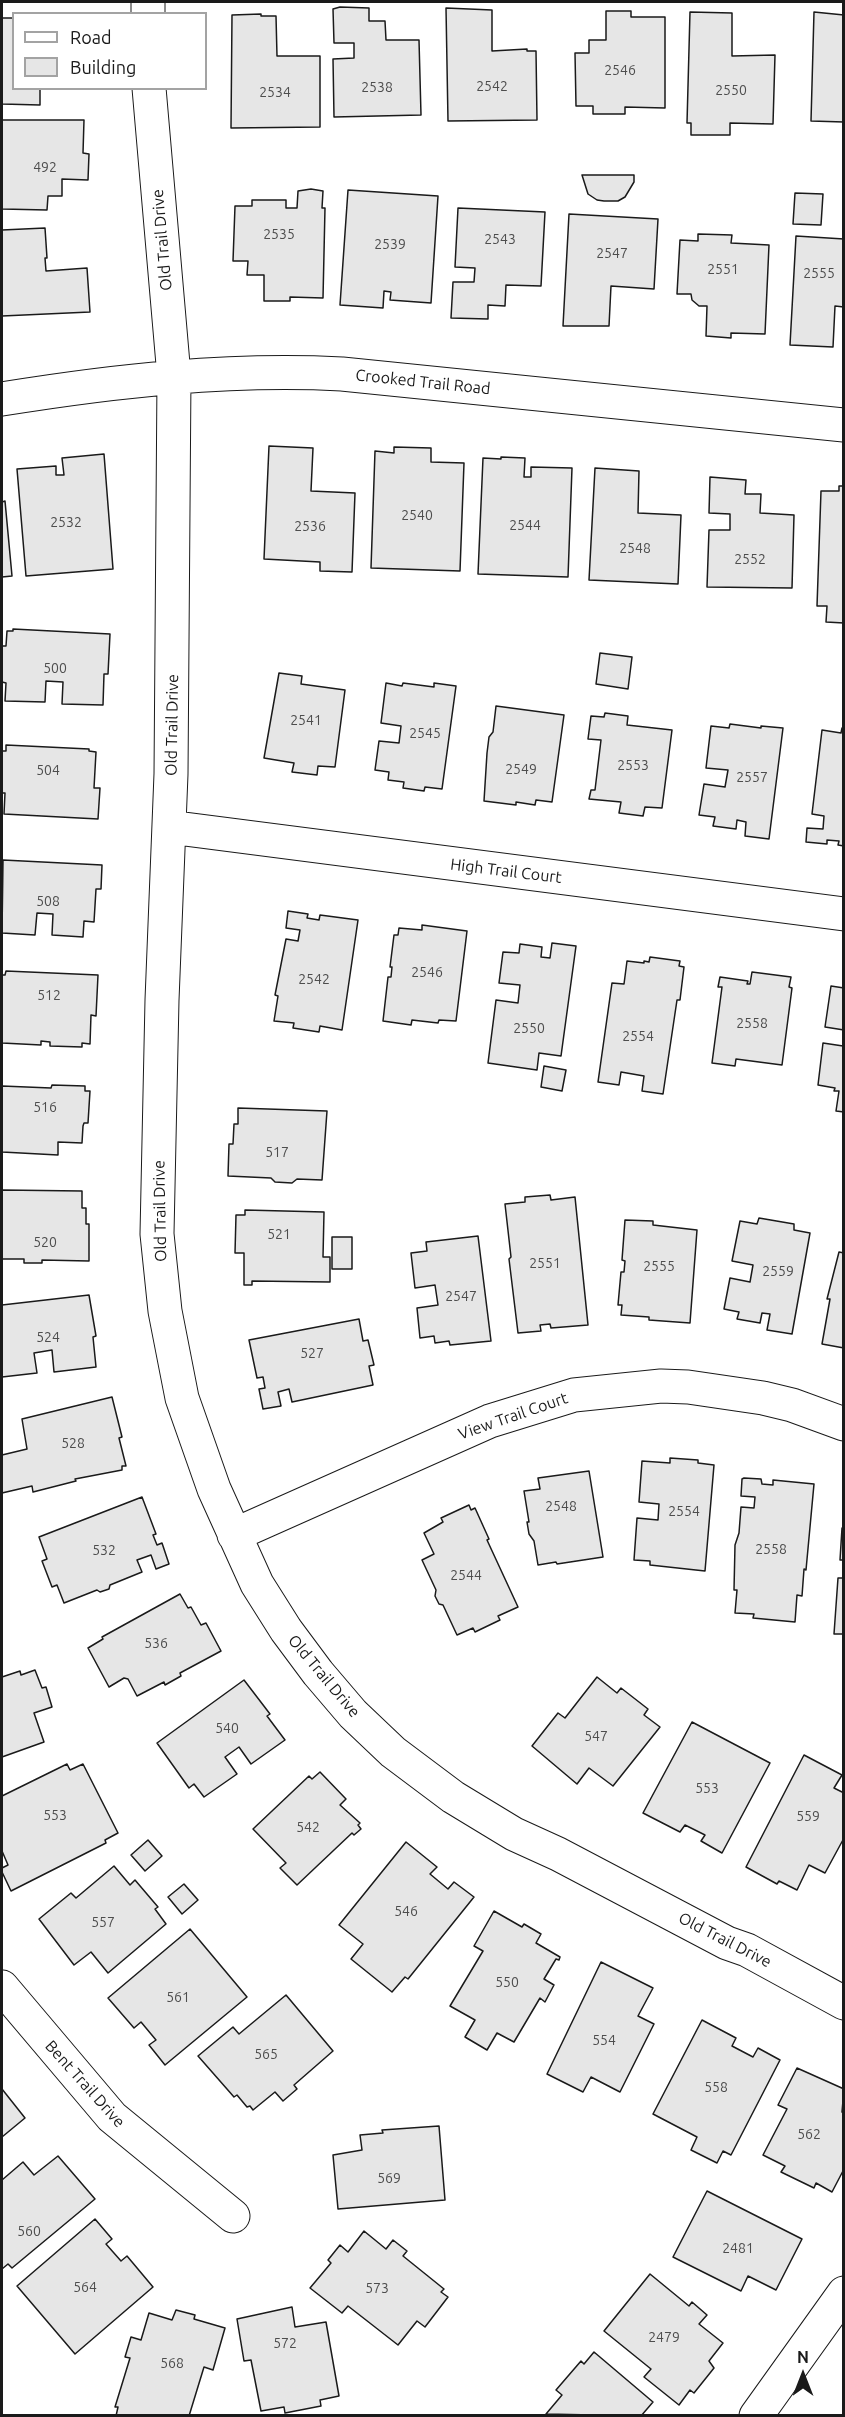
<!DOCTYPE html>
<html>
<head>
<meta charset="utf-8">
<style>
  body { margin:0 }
  #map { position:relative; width:845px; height:2417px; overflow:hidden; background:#fff; font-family:Ubuntu,sans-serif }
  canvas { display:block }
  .frame { position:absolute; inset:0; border:3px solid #1a1a1a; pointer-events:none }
  .legend { position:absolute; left:12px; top:12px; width:195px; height:78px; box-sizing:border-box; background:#fff; border:2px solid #a3a3a3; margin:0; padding:8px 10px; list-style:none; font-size:18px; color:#1a1a1a }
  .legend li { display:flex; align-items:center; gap:12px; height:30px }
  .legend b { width:30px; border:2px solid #a3a3a3 }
  .north { position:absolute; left:773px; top:2345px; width:60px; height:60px; -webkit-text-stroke:4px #fff; paint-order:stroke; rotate:0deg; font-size:16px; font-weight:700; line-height:24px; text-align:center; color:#1a1a1a }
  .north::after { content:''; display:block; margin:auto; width:21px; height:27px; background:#1a1a1a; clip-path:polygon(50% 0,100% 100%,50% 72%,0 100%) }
</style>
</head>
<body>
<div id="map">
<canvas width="845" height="2417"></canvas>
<div class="frame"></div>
<ul class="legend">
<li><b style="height:8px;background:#fff"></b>Road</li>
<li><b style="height:16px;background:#e6e6e6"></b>Building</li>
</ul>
<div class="north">N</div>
</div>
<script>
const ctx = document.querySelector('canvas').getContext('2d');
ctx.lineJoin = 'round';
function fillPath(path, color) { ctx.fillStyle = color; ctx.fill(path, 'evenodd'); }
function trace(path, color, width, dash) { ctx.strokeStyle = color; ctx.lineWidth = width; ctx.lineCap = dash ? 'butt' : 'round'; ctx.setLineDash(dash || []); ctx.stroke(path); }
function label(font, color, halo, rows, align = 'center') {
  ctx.font = font + ' Ubuntu,sans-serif'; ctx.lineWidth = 4.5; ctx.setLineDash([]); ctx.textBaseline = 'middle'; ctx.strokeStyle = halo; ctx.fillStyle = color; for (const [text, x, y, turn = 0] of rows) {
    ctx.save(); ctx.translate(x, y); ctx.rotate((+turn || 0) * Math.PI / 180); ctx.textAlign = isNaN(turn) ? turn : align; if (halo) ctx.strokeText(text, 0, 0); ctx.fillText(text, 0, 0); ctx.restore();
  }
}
const building = new Path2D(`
  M340,7L369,8V21H385L386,40H419L421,115L334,117L333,59L354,58V43H334L333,9Z
  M446,8L492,10V51L527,49V51H536L537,120L448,121Z
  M606,11H631V17H665V108L625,107V114H593V106H576L575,53H589V40H606Z
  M690,12L732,13V56L775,55L773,124L730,123V135H691V123H687Z
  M814,12L844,15V122L811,121Z
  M261,14V16H276L277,56H320V127L231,128L232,15Z
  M2,18H14V88H40V105L2,104Z
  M2,120H84L83,153L89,154L88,180L62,179V196H48L47,210L2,209Z
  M582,175H634V182L625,197L618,201H604L597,200L588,194Z
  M311,189L323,191L322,208H325L323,298L290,297V301H264V275H247L248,261H233L235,206H252V200H286V208H297L298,191Z
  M348,190L438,196L431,303L390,300L391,292L384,291L383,308L340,305Z
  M795,193L823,194L821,225L793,224Z
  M458,208L545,212L541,286L506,285L505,306L488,305V319L451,318L453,282H474L475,268L455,267Z
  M569,214L658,219L654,289L611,286L609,326H563Z
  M45,228L47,258H45L46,271L87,268L90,312L2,316V230Z
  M698,234L732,235L731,243L769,245L765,334L731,333V338L706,336L707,306H699L692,300L691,294H677L680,240L698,241Z
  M796,236L844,239V307L835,306L833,347L790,345Z
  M269,446L313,448L311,491L355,493L352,572L320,571V562L264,559Z
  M394,447L431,448V462L464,463L460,571L371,568L375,451L394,453Z
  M104,454L113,569L26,576L17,469L56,466V475H64L62,458Z
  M501,457L525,458L524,477H531V467L572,468L568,577L478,574L483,458L501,459Z
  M595,468L639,471L638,513L681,515L678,584L589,580Z
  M710,477L746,480L745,494H761L760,513L794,515L792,588L707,587L709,530H730V514L709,513Z
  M839,486H844V623L826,622L827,606H817L821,491H839Z
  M5,501L12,576L2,577V502Z
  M13,629L110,634L108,674H104L103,705L62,704L63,682L46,681L45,702L5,701L6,683L2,682V646H6L7,631H13Z
  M600,653L632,657L628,689L596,684Z
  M279,673L302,676L301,684L345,690L335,767L318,766L317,775L292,772L294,763L264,758Z
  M386,683L402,686L403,683L434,687V683L456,686L442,789L425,787L424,791L403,788L404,782L388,780L389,772L375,770L379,741L399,743L401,726L381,723Z
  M496,706L564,715L552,802L536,800L535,805L516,802V805L484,801L487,753L489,737L493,732Z
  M605,713L628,716L627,725L672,730L662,808L645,807L643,816L619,813L621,802L589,799L591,790H595L601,740L588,739L591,716L604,717Z
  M730,724L761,728V726L783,728L769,839L745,836L746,822L737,820L736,829L713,826L715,817L699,815L704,784L725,787L728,770L706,768L711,726L729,728Z
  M842,728L844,729V846L838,845L839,841L827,840V844L806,842L807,828L823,829L824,816L812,814L822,730L841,733Z
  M6,745L89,749V751L96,752L94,788H100L98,819L4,814L5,793H2V751H6Z
  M3,860L102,865L101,889H96L94,922L84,921L83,937L52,935L53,914L37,913L35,935L2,933Z
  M288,911L308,914L307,918L319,920L320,915L358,920L342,1030L320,1026L319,1032L293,1028L294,1023L274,1021L278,996L275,995L286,939L298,941L300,930L286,928Z
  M422,925L467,931L456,1021L439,1020L438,1023L412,1020L411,1025L383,1021L388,977H391L392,967H390L394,935H398L399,928L422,930Z
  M552,943L576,946L561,1056L539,1053L537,1070L488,1063L496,1000L518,1003L520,985L499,983L503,952L519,953L520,944L542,947L541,957L550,958Z
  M650,957L680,961L679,966L684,967L680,1000H677L663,1094L642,1091L644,1076L621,1072L619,1085L598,1082L612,983L624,984L627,961L644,963V961L649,962Z
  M6,971L98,975L96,1016L91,1015L90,1044L82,1043V1047L50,1046V1042L41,1041V1045L2,1043V975H5Z
  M752,972L791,977L789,987L792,988L782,1065L736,1059L735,1066L712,1063L722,987H718L720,977L748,981L747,984H750Z
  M831,986L844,988V1030L825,1027Z
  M844,1042V1112L836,1111L839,1091H834L835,1088L818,1085L823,1043L843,1046Z
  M544,1066L566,1070L562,1091L541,1087Z
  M52,1085L85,1086V1091H90L88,1123H84L83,1126L82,1143L58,1142V1155L2,1152V1086L51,1088Z
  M238,1108L327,1111L322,1180L297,1179L292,1183L275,1182L271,1178L228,1176L229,1144H233L234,1124H238Z
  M2,1190L82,1191V1208H86V1224H89V1261L42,1260V1263H24V1259H2Z
  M550,1195L551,1200L575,1197L588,1325L551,1328L550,1324L540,1325L541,1331L518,1333L509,1259L511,1257L505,1204L525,1202V1197Z
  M245,1210L324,1212L323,1257H330V1282L252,1281V1285H244V1253H235L236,1215H245Z
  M759,1218L794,1224V1230L810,1233L792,1334L767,1330L770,1314L762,1313L760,1323L737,1319L739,1312L724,1309L730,1278L750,1282L753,1265L732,1261L740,1221L757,1224Z
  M625,1220L653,1221V1225L697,1230L690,1323L649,1320V1317L621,1315L622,1305H618L621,1272H624L625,1261L622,1260Z
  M478,1236L491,1341L450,1345L449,1341L435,1343L434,1336L420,1338L417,1308L438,1305L435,1285L415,1288L411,1253L427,1251L426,1242Z
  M332,1237H352V1269H332Z
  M839,1252L844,1253V1348L822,1344L830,1299H827Z
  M89,1295L96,1336L93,1337L96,1367L54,1372L52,1350L34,1353L37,1373L2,1377V1305Z
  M359,1319L363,1341L368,1340L374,1365L369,1366L373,1385L292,1402L289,1389L278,1392L281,1406L263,1409L259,1389L265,1388L263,1377L257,1378L249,1340Z
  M112,1397L122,1437L119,1438L126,1466H122V1470L75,1479L76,1481L33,1492L32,1486L2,1493V1455L27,1449L22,1419Z
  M670,1458L698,1460V1463L714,1465L705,1571L650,1565V1561L634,1560L637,1518L658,1520L659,1504L639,1502L642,1461L670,1463Z
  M589,1471L603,1557L557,1564L556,1562L538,1565L534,1541L529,1534L527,1522H529L524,1491L540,1489L538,1478Z
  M744,1478L761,1479L762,1484L773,1485V1480L814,1484L806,1570L804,1569L802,1596L797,1595L795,1622L753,1618L754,1614L735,1613L737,1590H734L735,1545L739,1533L741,1507L754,1508L755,1497L741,1496L742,1479Z
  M142,1497L156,1534L153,1535L157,1545L162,1543L169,1564L156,1569L151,1555L137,1560L142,1572L110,1585L109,1589L100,1592L97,1590L64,1603L57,1585L52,1587L42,1561L47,1559L39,1537Z
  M469,1505L471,1510L475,1508L489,1539L487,1540L518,1607L498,1616L500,1620L475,1632L473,1628L457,1635L443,1605L439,1604L435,1596L436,1590L422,1560L434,1554L424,1533L443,1522L441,1518Z
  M842,1528H844V1560H840Z
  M838,1578H844V1634H834Z
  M180,1594L188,1608L191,1607L201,1625L206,1623L221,1651L180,1673L181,1676L165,1685L164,1682L137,1696L128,1679L124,1678L109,1687L88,1648L103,1639L102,1637Z
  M35,1670L42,1688L46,1687L52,1707L34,1713L44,1742L2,1757V1677L20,1671L21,1675Z
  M597,1677L617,1693L621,1688L648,1709L644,1715L660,1727L613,1786L589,1768L577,1784L532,1746L558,1713L565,1718Z
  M244,1680L270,1714L267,1716L285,1740L251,1764L239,1747L225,1757L237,1774L204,1797L194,1784L189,1788L157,1743Z
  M692,1722L770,1763L722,1853L701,1841L705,1835L685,1825L680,1832L643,1813Z
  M804,1755L842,1775L834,1788L844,1793V1838L825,1873L809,1865L797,1890L779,1881L777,1884L746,1867Z
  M67,1764L70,1770L83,1764L118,1833L105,1840L106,1843L11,1891L2,1872V1868L8,1865L2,1851V1796Z
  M320,1772L346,1799L340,1805L360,1823L358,1825L361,1829L354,1835L352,1833L297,1885L280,1868L286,1863L253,1829L309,1776L312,1779Z
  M148,1840L162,1856L145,1871L131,1855Z
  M406,1842L437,1867L430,1874L448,1889L454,1882L474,1897L408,1979L405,1977L392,1992L351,1959L363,1944L339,1925Z
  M114,1866L130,1885L135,1880L158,1907L155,1909L166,1924L108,1973L91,1952L74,1965L39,1919L71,1893L76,1898Z
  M184,1884L198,1900L182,1914L168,1897Z
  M494,1911L522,1927L524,1924L541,1934L536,1943L560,1957L559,1960L556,1959L544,1979L554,1985L545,2002L540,1998L514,2042L497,2033L487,2050L465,2037L475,2020L450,2006L483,1951L474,1946Z
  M190,1929L247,1997L165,2065L149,2045L156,2040L141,2022L134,2028L108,1998Z
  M601,1962L653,1988L638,2016L654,2024L620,2092L591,2077L583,2092L547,2074Z
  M286,1995L333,2051L294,2085L297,2089L283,2101L275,2092L253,2110L250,2106L247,2107L237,2095L234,2097L198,2056L233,2027L239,2034Z
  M702,2020L736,2038L732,2046L753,2057L758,2048L780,2060L731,2155L723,2151L717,2163L691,2150L697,2137L653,2114Z
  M797,2068L844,2089L842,2112L844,2113V2169L832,2192L816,2183L814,2188L781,2172L785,2166L763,2155L787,2109L778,2105Z
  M2,2089L25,2118L2,2137Z
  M439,2126L445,2200L338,2209L333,2155L362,2150L360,2135L383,2133L382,2130Z
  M58,2156L95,2199L12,2268L8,2264L2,2269V2180L23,2162L34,2175Z
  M707,2191L802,2239L776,2290L748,2276L741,2291L673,2257Z
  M95,2219L112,2239L106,2244L121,2261L127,2256L153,2287L75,2354L17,2286Z
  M364,2231L386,2249L393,2240L407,2251L403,2256L444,2289L441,2292L448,2297L425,2327L417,2321L398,2345L348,2306L342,2313L310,2288L331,2263L328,2260L340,2245L348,2252Z
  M650,2274L689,2306L692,2302L707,2315L699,2324L723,2343L709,2361L714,2368L694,2393L690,2390L679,2405L644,2377L651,2369L604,2331Z
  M292,2307L295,2327L326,2322L339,2396L320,2400L321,2406L285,2413L284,2407L261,2411L251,2360L244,2361L237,2319Z
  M176,2310L195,2315L194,2319L225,2328L213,2370L204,2367L189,2416H116L118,2407H115L130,2358L125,2357L131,2337L141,2340L149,2313L172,2320Z
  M594,2352L653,2402L641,2416L546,2414L562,2395L556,2390L581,2361L584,2364Z`);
const minor = new Path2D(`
  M148,14V2
  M149,88L174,376L171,774L162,1000L157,1234L165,1311L182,1398L214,1489L257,1584L286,1630L318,1673L353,1714L393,1752L453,1797L514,1834L558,1854L727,1943L747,1950L844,2003
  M2,399C114,381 228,368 342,374L844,425
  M169,827L844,914
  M234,1535L490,1421L574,1395L661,1386L688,1387L763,1398L792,1405L844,1424
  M2,1987L112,2117L233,2216
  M756,2416L844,2293`);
const numberNames = [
  ["2546",620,70],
  ["2542",492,86],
  ["2538",377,87],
  ["2550",731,90],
  ["2534",275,92],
  ["492",45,167],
  ["2535",279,234],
  ["2543",500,239],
  ["2539",390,244],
  ["2547",612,253],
  ["2551",723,269],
  ["2555",819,273],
  ["2540",417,515],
  ["2532",66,522],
  ["2544",525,525],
  ["2536",310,526],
  ["2548",635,548],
  ["2552",750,559],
  ["500",55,668],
  ["2541",306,720],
  ["2545",425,733],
  ["2553",633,765],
  ["2549",521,769],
  ["504",48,770],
  ["2557",752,777],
  ["508",48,901],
  ["2546",427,972],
  ["2542",314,979],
  ["512",49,995],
  ["2558",752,1023],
  ["2550",529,1028],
  ["2554",638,1036],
  ["516",45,1107],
  ["517",277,1152],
  ["521",279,1234],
  ["520",45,1242],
  ["2551",545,1263],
  ["2555",659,1266],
  ["2559",778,1271],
  ["2547",461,1296],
  ["524",48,1337],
  ["527",312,1353],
  ["528",73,1443],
  ["2548",561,1506],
  ["2554",684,1511],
  ["2558",771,1549],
  ["532",104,1550],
  ["2544",466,1575],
  ["536",156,1643],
  ["540",227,1728],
  ["547",596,1736],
  ["553",707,1788],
  ["553",55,1815],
  ["559",808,1816],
  ["542",308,1827],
  ["546",406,1911],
  ["557",103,1922],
  ["550",507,1982],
  ["561",178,1997],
  ["554",604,2040],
  ["565",266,2054],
  ["558",716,2087],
  ["562",809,2134],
  ["569",389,2178],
  ["560",29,2231],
  ["2481",738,2248],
  ["564",85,2287],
  ["573",377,2288],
  ["2479",664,2337],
  ["572",285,2343],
  ["568",172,2363]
];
const streetNames = [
  ["Old Trail Drive",162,240,-95],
  ["Crooked Trail Road",423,382,6],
  ["Old Trail Drive",172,725,-89],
  ["High Trail Court",506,871,7],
  ["Old Trail Drive",160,1211,-91],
  ["View Trail Court",513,1416,-19],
  ["Old Trail Drive",324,1676,50],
  ["Old Trail Drive",725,1940,27],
  ["Bent Trail Drive",85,2084,48]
];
fillPath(building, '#e6e6e6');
trace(building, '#1a1a1a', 1.5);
trace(minor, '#1a1a1a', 35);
trace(minor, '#fff', 33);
label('14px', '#4d4d4d', null, numberNames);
label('16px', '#1a1a1a', '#fff', streetNames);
</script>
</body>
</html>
